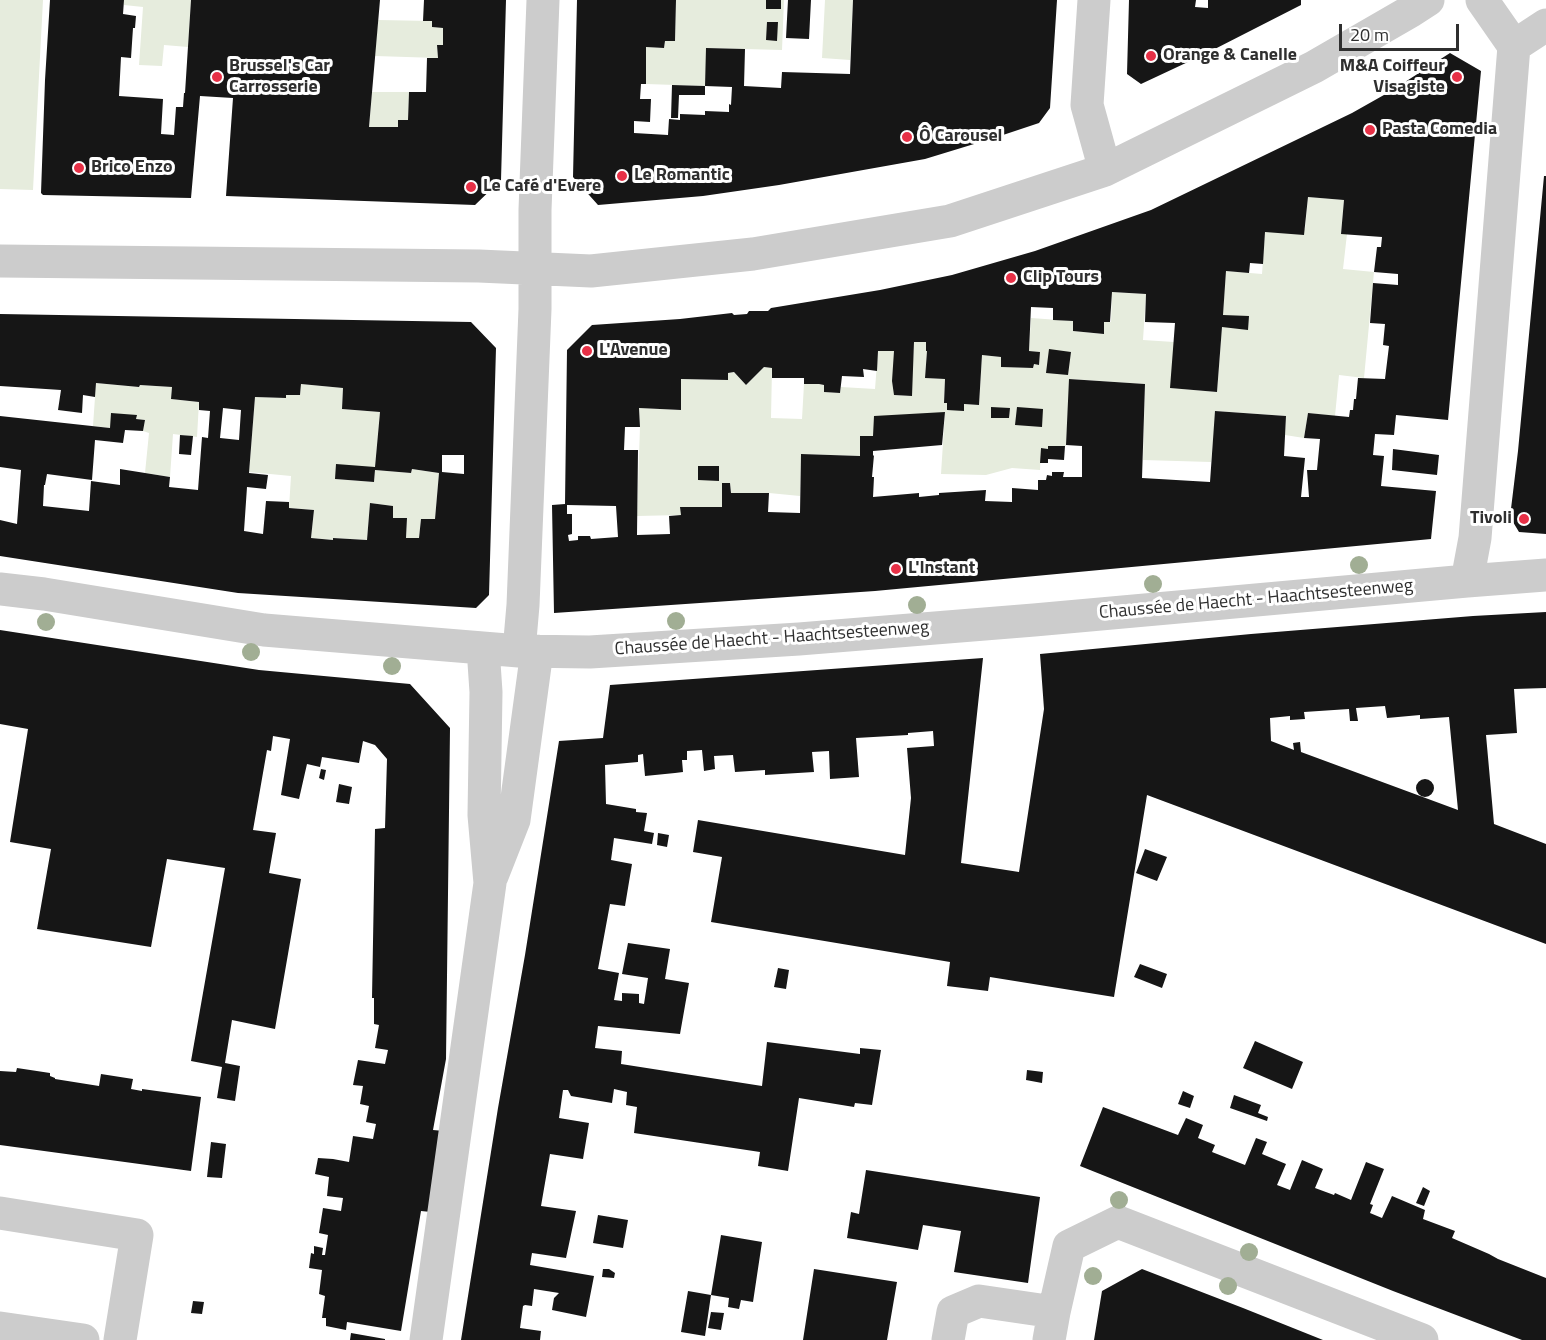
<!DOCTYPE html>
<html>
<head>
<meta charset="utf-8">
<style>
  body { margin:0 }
  #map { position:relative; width:1546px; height:1340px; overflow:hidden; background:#fff; font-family:"Titillium Web",sans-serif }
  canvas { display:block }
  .scale { position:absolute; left:1339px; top:24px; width:120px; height:27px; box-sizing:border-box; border:3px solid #2f2f2f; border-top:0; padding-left:8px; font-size:18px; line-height:21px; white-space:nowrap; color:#2f2f2f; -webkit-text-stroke:4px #fff; paint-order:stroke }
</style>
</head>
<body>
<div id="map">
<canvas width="1546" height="1340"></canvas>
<div class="scale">20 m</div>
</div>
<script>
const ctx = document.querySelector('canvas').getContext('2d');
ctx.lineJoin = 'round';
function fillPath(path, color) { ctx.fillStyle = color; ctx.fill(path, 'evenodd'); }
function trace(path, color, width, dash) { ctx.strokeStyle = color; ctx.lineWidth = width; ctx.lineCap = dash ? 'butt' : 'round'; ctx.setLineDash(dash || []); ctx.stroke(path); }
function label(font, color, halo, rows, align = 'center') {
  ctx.font = font + ' "Titillium Web",sans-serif'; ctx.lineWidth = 6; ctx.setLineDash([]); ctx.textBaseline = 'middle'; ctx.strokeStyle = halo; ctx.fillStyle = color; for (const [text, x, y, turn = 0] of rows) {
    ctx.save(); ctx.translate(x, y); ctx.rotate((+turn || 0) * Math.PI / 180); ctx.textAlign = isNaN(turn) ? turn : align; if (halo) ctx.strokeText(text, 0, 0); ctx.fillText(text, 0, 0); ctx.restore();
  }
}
const green = new Path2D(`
  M0,0H43L33,190L0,189Z
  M124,0H191L188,47L164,45L162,66L139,65L143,7L124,5Z
  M676,0H784L782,50L707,48L705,86L646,84V47L664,48L665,41H675Z
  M825,0H853L850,60L822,58Z
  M378,20L432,21V27L443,28V45H437L438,58L375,56Z
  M372,92H409L408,120L398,121V127H369Z
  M1308,197L1344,200L1341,233L1347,234L1343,269L1374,272L1364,378L1339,375L1335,416L1308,413L1304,438L1285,435L1286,416L1216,411L1211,462L1143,460L1145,384L1070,379L1066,445L1065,446H1048V449L1041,448L1040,470L1012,468L986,475L941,474L945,412L873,436H861L860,456L801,454L800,496L769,493H731L730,483L722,484V507H681V515L637,516L640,427L639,408L681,410V379L727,380L728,373L734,372L746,385L764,367L772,368L771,418L802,419L804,384H819L824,385L825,392L840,393L841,387L875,389L878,351H894V395L911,396L914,342H926V351H927L925,378L945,379L944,403L979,405L982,355L1001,357V367L1033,368L1034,364L1039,365L1040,352L1029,351L1031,318L1073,321V331L1103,334L1104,322H1111L1112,292L1146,294L1143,340L1174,342L1171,388L1217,392L1226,271L1262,274L1265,232L1305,229Z
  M96,383L139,387L140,385L172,387L171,399L199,402L197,437L173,434L170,477L145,473L149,433L143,431L145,420L136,419L137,416L110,428L93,426Z
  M301,384L343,388L342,409L380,412L375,467L335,479L374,482L375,470L411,473L412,469L439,473L435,519H421L419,538H406L407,519L393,518V506L370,503L367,540L333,538V540L311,538L314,510L289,508L291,476L249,472L255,397L286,398V395H300Z`);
const building = new Path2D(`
  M50,0H124L123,14L136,16L135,28H133L131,58L121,57L119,96L163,99L161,134L174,135L176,107H183L184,93H185L191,0H380L369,127H398V120H408L409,92H426L427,58H438L437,45H443V28L432,27V21H423L424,0H506L501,180L475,205L226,196L233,98L200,96L191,198L43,195L41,193L45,80Z
  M577,0H676L675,41H665L664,48L646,47V84H641L640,99H651L650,122L634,121V133L668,135L669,119L680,120V114L705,115V111L729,112V104L731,105L732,87L705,86L706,48L745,49L744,86L781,88L782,72L850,74L853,0H1057L1050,108L1039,123L997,137L925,159L779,185L703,196L598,205L573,177Z
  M766,0H781V9H766Z
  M788,0H811L809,39L786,38Z
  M1129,0H1196L1195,7L1208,8V0H1301V5L1205,54L1141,84L1127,74Z
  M767,22H778L777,41L766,40Z
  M1450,53L1481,71L1448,420L1396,415L1394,435L1375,434L1373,455L1384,456L1381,486L1436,491L1431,539L875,591L554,613L552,505L565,504L567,350L592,325L680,319L732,313L734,315L747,314L749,311H768L771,308L880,290L952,275L1035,251L1151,210L1352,113L1391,91ZM1308,197L1344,200L1341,234L1382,237L1381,247H1377L1374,272L1398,274V285L1373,283L1370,323L1385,324L1383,345L1389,346L1385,379L1358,378L1356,399H1354L1353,410H1350L1349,417L1308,413L1304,438L1320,439L1317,470H1307L1309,497H1301L1305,458L1284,456L1286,416L1215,411L1210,482L1142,478L1145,384L1069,379L1066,445L1082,446V477H1063L1064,472H1052V476L1047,475L1046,480H1038V490L1012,488V502L985,501L986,490L939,493V495L919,497V493L873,497L874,477H872L874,455L873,456V451L942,445L945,412L874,416L873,436H860V456L801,454L800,513L768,512L769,493H731L730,483H722V507H680L681,515L669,516L670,534L637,535L638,450H624L625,427H640L639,408L681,410V379L728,380V373L734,372L746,385L764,367L772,368V378H804V384H819L824,385V392L840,393L842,376L864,377L863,369L877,371L878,351H894L892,381L894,395L912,396L914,342H926V351H927L925,378L945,379L944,403H947V410L964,411V404L979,405L982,355L1001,357V367L1033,368L1034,364L1039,365L1040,352L1029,351L1031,307L1053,308V320L1073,321V331L1104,334V322H1110L1112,292L1146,294L1145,322L1175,323L1170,388L1217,392L1222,327L1248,330L1249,316L1223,315L1226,271L1249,273L1250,263L1263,264L1265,232L1304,235ZM567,505L616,506L618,537L591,539L590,536H578V540L569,541L568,535L572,534V514H567Z
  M672,85L705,86V95H679L678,118H671Z
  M1544,176H1546V534L1519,532L1510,517L1518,451Z
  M0,314L471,322L496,348L489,595L476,608L238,593L0,556V520L17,524L21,470L0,467V416L110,428L111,413L137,415L136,419L145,420L143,431L125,430L123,443L95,440L92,480L47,474L45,485H44L43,506L89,511L91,481L120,485V469L170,477L169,487L198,490L202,437L208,438L210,411L199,410V402L171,399L172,387L140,385L139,387L96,383L95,397L83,395L82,413L58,410L61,390L0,386ZM301,384L343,388L342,409L380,412L375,467L336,464L335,479L374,482L375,470L411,473L412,469L439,473L435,519H421L419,538H406L407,518H393V506L370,503L367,540L333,538V540L311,538L314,510L289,508V502L266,501L263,534L244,531L247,487L266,489L268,475L249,473L255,397L286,398V395H300ZM223,408L241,410L239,440L220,438ZM442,455H464V474L442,472Z
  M1049,349L1071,352L1068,375L1046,373Z
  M991,407L1010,408L1009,418H991Z
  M1017,407L1043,409L1042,427L1015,425Z
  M180,435L193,436L191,455L179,454Z
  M1048,446H1065L1064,460L1048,459V463H1040L1041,448L1048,449Z
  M1393,449L1439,455L1437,475L1392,470Z
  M698,466H719V481L698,480Z
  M1546,612V688L1514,689L1517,733L1486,735L1494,824L1546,844V944L1147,795L1114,997L990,977L988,991L947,986L950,962L711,922L722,857L693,852L698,820L905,855L911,798L907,748L934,746L933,731L908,733V735L856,738L859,777L830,779L829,751L812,752L814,772L765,775V770L735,772L733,755L714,756L715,769L704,771L702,750L687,751V760H682L683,772L675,773L645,776L643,754L638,755V762L605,765L606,804L636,809V812L647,813L644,831L654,833L652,844L614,838L611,860L632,864L625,906L610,904L598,969L619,973L614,1000L622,1001V993L639,994V1003L644,1004L648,978L622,974L628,943L670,949L665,979L689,983L680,1034L598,1026L595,1048L622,1051L621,1064L762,1086L767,1042L860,1054V1048L881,1050L872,1105L855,1103L854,1107L799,1098L788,1171L758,1166L760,1152L634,1133L637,1107L626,1105L627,1092L614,1089L612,1103L571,1096L568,1090H563L559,1118L589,1123L583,1159L550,1154L541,1206L576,1211L566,1258L532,1253L530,1265L594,1276L586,1317L552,1310L554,1298L559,1293L534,1289L532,1306L525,1305L523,1306L520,1328L541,1331L540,1340H461L498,1108L525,955L559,741L603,738L610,685L983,658L961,863L1019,872L1044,709L1040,654L1251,634L1473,616ZM1385,706L1387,718L1420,715V719L1449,717L1458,810L1301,752L1300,742L1293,743L1294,750L1271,741L1270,718L1290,716V720L1305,719L1304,712L1349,709L1350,721H1358L1356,708Z
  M0,630L259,670L410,684L450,728L446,1059L433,1130L444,1131L431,1212L421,1211L401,1331L347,1322L346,1330L326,1326V1318H322L325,1296L319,1294L322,1270L309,1268L311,1253L314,1254V1246L323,1248L322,1255H325L328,1235L319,1233L323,1208L341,1211L343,1198L327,1196L329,1177L315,1174L318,1158L333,1159L349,1162L353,1136L373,1139L376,1124L366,1122L369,1106L360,1104L363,1086L353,1085L358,1060L385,1064L388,1050L375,1048L379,1025L374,1024V998H372L375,829L385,828L387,759L375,745L363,741L359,763L322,757L320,767L307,764L299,799L281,795L290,739L273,736L271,751L267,750L253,830L276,833L269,873L301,879L275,1029L232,1020L225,1063L240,1066L235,1101L217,1098L222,1067L191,1061L225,868L167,859L151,947L37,929L51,849L10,842L28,729L0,724Z
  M321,769L326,770L324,780L319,778Z
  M1416 788a9 9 0 1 1 18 0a9 9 0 1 1-18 0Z
  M339,784L352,787L349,804L336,802Z
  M658,833L669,835L667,847L657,845Z
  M1145,849L1167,857L1157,881L1136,873Z
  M1140,964L1167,974L1162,988L1134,977Z
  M778,968L789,970L786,989L774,987Z
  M1255,1041L1303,1062L1292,1089L1243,1068Z
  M17,1068L50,1073V1076L55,1078V1079L99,1086L101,1074L133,1079L131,1089L142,1091V1089L201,1097L191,1171L0,1145V1071L16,1072Z
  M1027,1070L1043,1072L1042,1083L1026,1080Z
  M1183,1091L1194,1096L1190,1108L1178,1104Z
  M1234,1095L1261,1105L1258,1113L1268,1117L1267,1121L1230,1108Z
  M1103,1107L1178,1135L1186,1118L1203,1125L1198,1138L1215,1145L1212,1152L1245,1165L1256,1138L1267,1142L1262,1154L1286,1164L1277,1185L1290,1190L1302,1160L1323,1169L1315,1188L1334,1195L1335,1193L1351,1200L1366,1162L1384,1169L1370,1204L1373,1205L1370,1213L1382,1218L1392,1196L1425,1210L1423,1219L1455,1231L1452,1238L1489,1254L1498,1259L1546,1278V1340H1522L1393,1291L1080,1166Z
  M211,1142L226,1144L222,1178L207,1177Z
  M866,1170L1040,1197L1028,1283L954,1272L961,1231L923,1225L918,1250L847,1238L851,1212L859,1214Z
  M1423,1187L1430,1191L1424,1206L1416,1203Z
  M598,1215L628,1220L623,1248L593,1243Z
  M721,1235L762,1242L753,1302L741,1300L739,1309L728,1307L729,1298L711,1295L705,1336L681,1332L688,1291L711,1295Z
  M603,1269H609L615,1273L614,1278L602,1277Z
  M814,1269L897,1282L887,1340H803Z
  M1142,1269L1243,1308L1323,1340H1094L1102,1291Z
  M193,1301L204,1302L202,1314L191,1313Z
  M711,1312L724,1313L721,1330L708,1328Z
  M351,1333L385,1339V1340H350Z`);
const minor = new Path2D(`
  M1094,0L1087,105L1105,170
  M1514,46L1546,25
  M0,261L479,266L591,271L753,254L950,221L1105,170L1314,67L1411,11L1428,0
  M1467,581L1475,538L1514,46L1482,0
  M0,589L44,594L264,630L519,651L590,652L799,639L1034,620L1467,581L1546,575
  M519,651L523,605L535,309V210L543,0
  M492,876L514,820L537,651
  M0,1213L137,1235L120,1340
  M0,1328L83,1340
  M426,1340L490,883L484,815L486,692L483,648
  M948,1340L953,1312L979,1301L1054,1312
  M1049,1340L1054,1312L1069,1246L1118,1222L1422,1340`);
const trees = [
  [1359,565],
  [1153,584],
  [917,605],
  [676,621],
  [46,622],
  [251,652],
  [392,666],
  [1119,1200],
  [1249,1252],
  [1093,1276],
  [1228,1286]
];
const markers = [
  [1151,56,6,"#e73046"],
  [217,77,6,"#e73046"],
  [1457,77,6,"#e73046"],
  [1370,130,6,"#e73046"],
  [907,137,6,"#e73046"],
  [79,168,6,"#e73046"],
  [622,176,6,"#e73046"],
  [471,187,6,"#e73046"],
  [1011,278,6,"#e73046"],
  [587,351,6,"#e73046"],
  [1524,519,6,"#e73046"],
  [896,569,6,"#e73046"]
];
const poiNames = [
  ["Orange & Canelle",1163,56],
  ["Brussel's Car",229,67],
  ["Carrosserie",229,88],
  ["M&A Coiffeur",1445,67,"right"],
  ["Visagiste",1445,88,"right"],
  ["Pasta Comedia",1382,130],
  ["Ô Carousel",919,137],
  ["Brico Enzo",91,168],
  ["Le Romantic",634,176],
  ["Le Café d'Evere",483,187],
  ["Clip Tours",1023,278],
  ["L'Avenue",599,351],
  ["Tivoli",1512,519,"right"],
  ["L'Instant",908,569]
];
const streetNames = [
  ["Chaussée de Haecht - Haachtsesteenweg",1256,600,-5],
  ["Chaussée de Haecht - Haachtsesteenweg",772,639,-4]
];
fillPath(green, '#e6ecdd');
fillPath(building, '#161616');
trace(minor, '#ccc', 33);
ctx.fillStyle = '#a1ae94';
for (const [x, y] of trees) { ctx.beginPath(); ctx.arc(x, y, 9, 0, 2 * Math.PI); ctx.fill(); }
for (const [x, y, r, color] of markers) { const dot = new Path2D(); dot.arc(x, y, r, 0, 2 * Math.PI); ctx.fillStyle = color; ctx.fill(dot); trace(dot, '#fff', 2); }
label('bold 18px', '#2f2f2f', '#fff', poiNames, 'left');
label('18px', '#2f2f2f', '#fff', streetNames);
</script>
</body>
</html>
